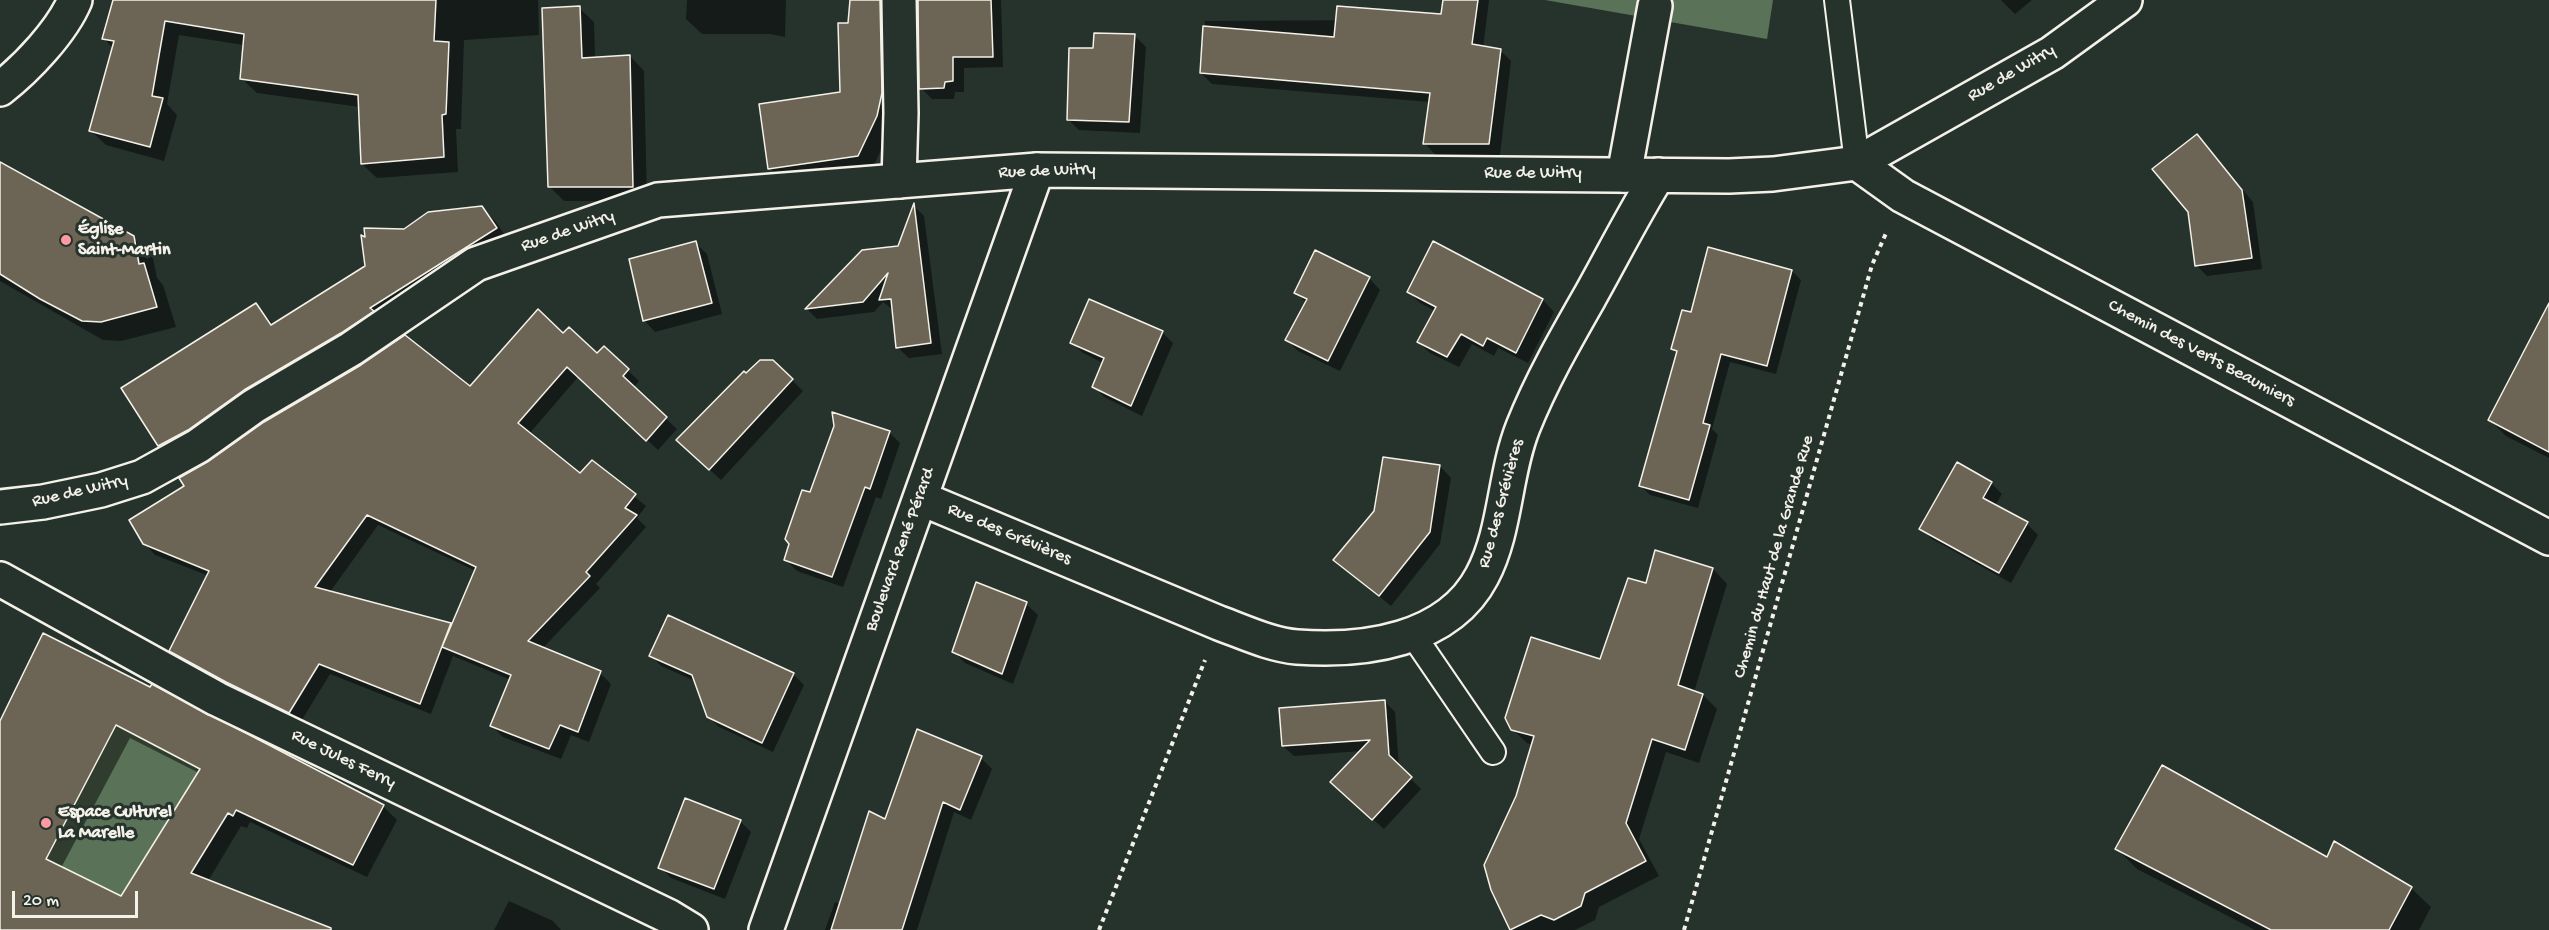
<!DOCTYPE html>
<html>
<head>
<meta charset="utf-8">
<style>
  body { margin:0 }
  #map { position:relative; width:2549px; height:930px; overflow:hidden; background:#26332d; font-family:"Gochi Hand",sans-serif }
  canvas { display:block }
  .scale { position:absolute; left:12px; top:891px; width:126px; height:27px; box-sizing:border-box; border:3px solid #f4f1e8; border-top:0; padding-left:8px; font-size:18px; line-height:21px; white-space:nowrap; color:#f4f1e8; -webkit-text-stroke:4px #26332d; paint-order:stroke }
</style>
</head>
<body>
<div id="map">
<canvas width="2549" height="930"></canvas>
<div class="scale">20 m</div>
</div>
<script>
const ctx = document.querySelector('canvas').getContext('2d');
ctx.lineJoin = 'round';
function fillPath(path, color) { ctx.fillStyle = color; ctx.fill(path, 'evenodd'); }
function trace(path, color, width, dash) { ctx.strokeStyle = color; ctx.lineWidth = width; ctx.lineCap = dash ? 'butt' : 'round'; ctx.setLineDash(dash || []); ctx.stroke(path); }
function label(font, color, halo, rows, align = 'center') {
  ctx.font = font + ' "Gochi Hand",sans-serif'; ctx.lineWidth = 6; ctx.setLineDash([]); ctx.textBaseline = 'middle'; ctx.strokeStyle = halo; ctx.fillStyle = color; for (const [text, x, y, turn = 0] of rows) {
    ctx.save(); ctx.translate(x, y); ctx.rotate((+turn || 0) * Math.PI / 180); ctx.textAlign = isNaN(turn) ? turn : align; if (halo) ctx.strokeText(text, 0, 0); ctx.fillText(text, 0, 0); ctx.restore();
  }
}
const green = new Path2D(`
  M1545,0H1773L1767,39Z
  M138,681L154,689L131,733L210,774L186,792L118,900L46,859L96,763L75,715L112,732Z`);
const shadow = new Path2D(`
  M114,0H538L539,35L464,40L461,129H456L458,172L377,178L362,164L360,107L257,93L242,79L244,45L179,35L167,104L177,115L164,161L106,145L91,131L114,49L103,38Z
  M687,0H786L785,37L770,34H702L686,19Z
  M851,0H883L890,130L872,170L784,182L770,168L842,93Z
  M918,0H1001L1003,67L964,68V92H955L954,99H932L921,88Z
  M1444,0H1489L1483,48L1500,50L1511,61L1500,155H1436L1425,144L1430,102L1212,84L1201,73L1205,21L1378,20L1442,15Z
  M2001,0H2032L2015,14Z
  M579,8L594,22L595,59L630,56L644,71L647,201H564L549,186Z
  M1135,36L1146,47L1140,133L1079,130L1068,119L1094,50Z
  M2197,136L2253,202L2262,269L2207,276L2196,265Z
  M0,162L133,238L153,258L157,278L163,285L176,327L121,341L103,340L0,281ZM134,245H137L142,271L139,272Z
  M914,206L924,216L942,354L909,358L897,347L893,310L883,302L874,312L817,319L807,309L899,247Z
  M482,208L496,222L509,242L173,459L160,446L123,388L256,304L274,325L366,267V239Z
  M695,243L707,254L722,314L655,332L644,320Z
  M1433,243L1543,300L1554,312L1528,363L1498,348L1494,356L1472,344L1459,367L1430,353L1418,342L1435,311L1420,303L1408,291Z
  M1709,249L1792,271L1801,280L1776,374L1730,362L1712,429L1718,435L1698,508L1650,495L1641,486L1678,354L1673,349L1692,314Z
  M1369,278L1380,290L1340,371L1298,351L1287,340L1306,303L1296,292Z
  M1090,301L1162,332L1173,343L1142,416L1104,397L1094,386L1103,363L1083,353L1072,343Z
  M2549,306V458L2506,436L2490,420Z
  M563,335L597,355L604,348L639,381L633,388L677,429L658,450L579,376L529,434L581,475L592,462L646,506L637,518L646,527L596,584L600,588L542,649L600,673L611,684L589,742L571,735L561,759L503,737L492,726L511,680L453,656L431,714L330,674L300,723L238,693L182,662L171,651L209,576L155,555L144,543L470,388ZM378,525L476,571L452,627L330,592Z
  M792,380L803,391L721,480L689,451Z
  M889,432L900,443L881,499L876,497L843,587L797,571L786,560L810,494Z
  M1440,466L1451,478L1440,544L1391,606L1335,560Z
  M1991,483L2002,494L1995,506L2027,524L2038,535L2011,583L1932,539L1921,528Z
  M1713,569L1727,584L1694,692L1703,695L1717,709L1699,763L1666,752L1639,839L1659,876L1599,907L1595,920L1575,930H1512L1492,889L1533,745L1527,743L1512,729L1601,661L1647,585Z
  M1026,604L1038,615L1013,684L965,663L954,652Z
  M669,617L794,675L804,685L773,752L719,727L708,716L695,681L661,666L651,655Z
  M152,686L383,806L397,820L367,877L250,822L247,828L241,826L208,881L315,930H0V725L151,690ZM130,738L199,773L122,898L61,868Z
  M1384,701L1395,712L1399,767L1421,789L1384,829L1342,792L1361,751L1294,756L1283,746Z
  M981,758L992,769L971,820L954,812L917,930H825L835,902L841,904L886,821Z
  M740,821L751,832L725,899L671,878L660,867Z
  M2117,849L2328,859L2411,888L2431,907L2419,930H2255L2137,869Z
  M509,901L553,921L561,930H494Z`);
const building = new Path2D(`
  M113,0H436L434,41L449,42L446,114L442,115L444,157L361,164L358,95L240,79L244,34L165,21L152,96L163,98L150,147L89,131L114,41L102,39Z
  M850,0H880L882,93L877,116L858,156L768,169L759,104L840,92L838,23H848Z
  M918,0H991L993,57H953V81L945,82L944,88L919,89Z
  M1443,0H1478L1472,44L1501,49L1489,144H1423L1430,93L1200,73L1203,26L1334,37L1337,6L1441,14Z
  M580,6L582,58L630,55L633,187H548L542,8Z
  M1094,33L1135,34L1129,122L1067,120L1069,48H1093Z
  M2197,134L2242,190L2252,258L2195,266L2188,212L2152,169Z
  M0,162L134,236L139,264L144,263L157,307L101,322L82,321L40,299L0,274Z
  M914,203L931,343L896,348L891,299L879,300L888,273L863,302L805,309L862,250L898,246Z
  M482,206L497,228L370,308L374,311L341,333L244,390L188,430L158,446L121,388L256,303L271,325L365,266L361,235L365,237L364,228L404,229L428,212Z
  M696,241L712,303L643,321L629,259Z
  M1433,241L1543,299L1516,353L1487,338L1483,346L1461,334L1447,357L1417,342L1436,307L1407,292Z
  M1708,247L1792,270L1767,366L1721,354L1703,423L1710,425L1689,500L1639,486L1677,351L1671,349L1682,310L1691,312Z
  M1315,250L1370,277L1328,361L1285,340L1307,299L1294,293Z
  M1089,299L1163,331L1131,406L1092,387L1104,358L1070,343Z
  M2549,303V452L2488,420Z
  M538,309L563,333L569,327L597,353L604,346L629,369L623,376L667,417L646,441L567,367L518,423L580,473L592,460L636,494L625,508L637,515L586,572L590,576L528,641L601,671L578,732L560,725L549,749L490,726L511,675L442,647L476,567L367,515L315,587L451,623L420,704L319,664L289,713L226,682L169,651L209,571L143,544L129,520L184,486L179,478L209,461L264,422L361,365L405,335L470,386Z
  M760,360H773L793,379L709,470L676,440L744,371L746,373Z
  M832,412L890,431L870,489L865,487L832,577L784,560L789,544L785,539L802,490L810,492L834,426Z
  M1383,457L1440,465L1430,532L1379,596L1333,560L1374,511Z
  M1957,462L1992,482L1983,498L2028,522L1999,573L1919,529Z
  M1655,550L1713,568L1678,685L1703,694L1685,750L1652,739L1626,823L1646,861L1585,893L1581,906L1554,920L1541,915L1510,930L1491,890L1484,865L1516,796L1534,736L1511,730L1505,718L1531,637L1600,659L1628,578L1646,583Z
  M976,582L1027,602L1002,674L952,652Z
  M668,615L794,673L762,743L707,717L692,675L649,656Z
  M43,633L150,687L152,684L384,805L353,865L236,810L233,816L228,813L191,873L331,928V930H0V721ZM116,725L200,769L121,896L46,859Z
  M1385,700L1389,755L1412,777L1372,820L1330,782L1370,740L1282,746L1279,708Z
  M917,729L982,756L960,810L943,802L902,930H831L869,811L885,819Z
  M2162,765L2327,857L2334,841L2412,887L2389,930H2271L2115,849Z
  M685,798L741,820L714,889L658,868Z`);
const path = new Path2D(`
  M1099,930L1205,660
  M1684,930L1872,265L1887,231`);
const lane = new Path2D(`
  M1837,0L1857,163
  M1413,635L1493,752`);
const street = new Path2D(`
  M899,0L901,113L899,181
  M1857,163L1903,196L2549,538
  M1624,175L1655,6
  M920,498L1219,623C1244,632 1271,645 1297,647C1363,652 1448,641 1482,576C1506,531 1504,475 1523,427C1541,382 1565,340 1589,298C1612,257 1633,215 1658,175
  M0,579L217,699L668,916L691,930
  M766,930L1037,170`);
const secondary = new Path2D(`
  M0,89C27,68 62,31 75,0
  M0,507L43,502L101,490L142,477L198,446L254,406L351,349L476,264L658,200L1037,170L1729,176L1773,174L1857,163L2052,53L2125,0`);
const markers = [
  [66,240,6,"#ff9aa2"],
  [46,823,6,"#ff9aa2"]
];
const streetNames = [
  ["Rue de Witry",2012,74,-30],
  ["Rue de Witry",1047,172,-2],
  ["Rue de Witry",1533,174],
  ["Rue de Witry",568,232,-19],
  ["Chemin des Verts Beaumiers",2201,354,28],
  ["Rue de Witry",80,492,-13],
  ["Rue des Grévières",1502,504,-75],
  ["Rue des Grévières",1009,535,23],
  ["Boulevard René Pérard",901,550,-70],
  ["Chemin du Haut de la Grande Rue",1775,557,-74],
  ["Rue Jules Ferry",343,760,26]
];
const poiNames = [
  ["Église",78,230],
  ["Saint-Martin",78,251],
  ["Espace Culturel",58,813],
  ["La Marelle",58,834]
];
fillPath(green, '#5a7257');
fillPath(shadow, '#0007');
fillPath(building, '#6c6555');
trace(building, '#f4f1e8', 1.5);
trace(lane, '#f4f1e8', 28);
trace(street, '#f4f1e8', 38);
trace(secondary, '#f4f1e8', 38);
trace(path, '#f4f1e8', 4, [4.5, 4.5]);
trace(lane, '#26332d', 24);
trace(street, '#26332d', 33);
trace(secondary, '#26332d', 33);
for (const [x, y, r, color] of markers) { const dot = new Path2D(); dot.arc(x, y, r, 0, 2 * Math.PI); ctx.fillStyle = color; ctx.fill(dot); trace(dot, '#26332d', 2); }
label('18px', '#f4f1e8', '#26332d', streetNames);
label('bold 18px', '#f4f1e8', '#26332d', poiNames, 'left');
</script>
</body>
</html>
